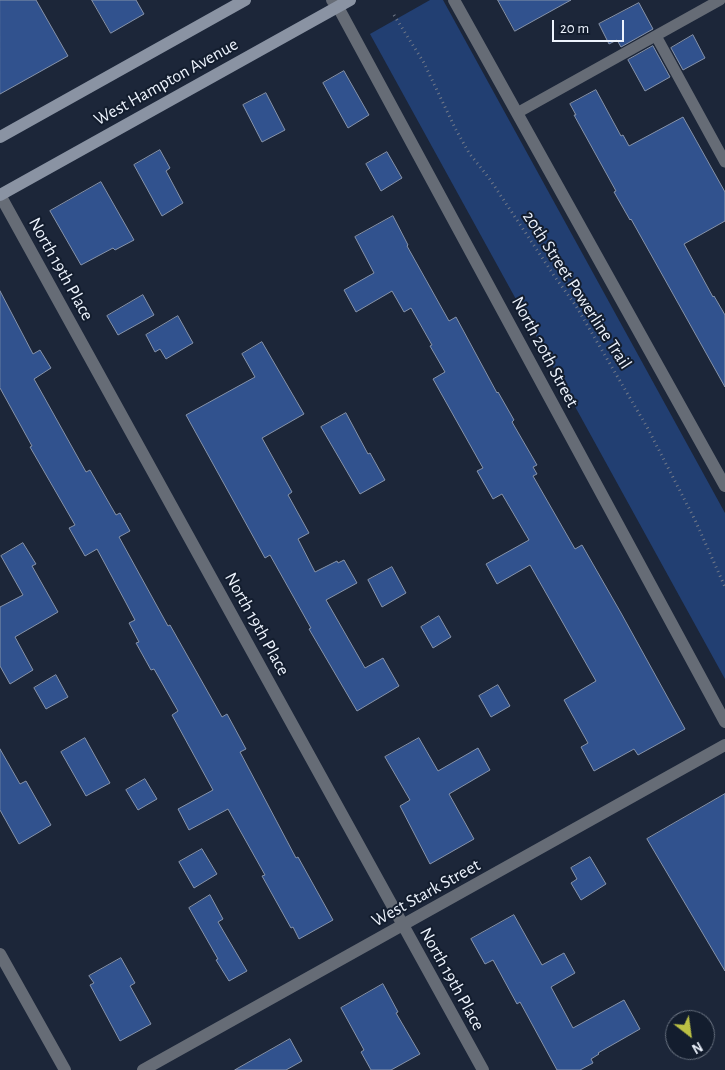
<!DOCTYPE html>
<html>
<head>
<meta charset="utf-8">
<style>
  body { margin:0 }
  #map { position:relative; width:725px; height:1070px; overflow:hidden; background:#1c2639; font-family:"Alegreya Sans",sans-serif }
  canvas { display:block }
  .north { position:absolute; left:665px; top:1010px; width:50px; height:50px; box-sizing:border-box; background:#131d2e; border:1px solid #6a7381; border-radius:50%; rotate:150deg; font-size:14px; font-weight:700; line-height:20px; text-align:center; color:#edf3fd }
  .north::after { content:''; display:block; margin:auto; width:18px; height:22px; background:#bbc044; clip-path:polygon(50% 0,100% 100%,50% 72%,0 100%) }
  .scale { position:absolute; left:552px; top:20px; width:72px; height:22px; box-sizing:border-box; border:2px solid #edf3fd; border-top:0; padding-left:6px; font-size:15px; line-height:18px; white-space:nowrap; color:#edf3fd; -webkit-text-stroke:4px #131d2e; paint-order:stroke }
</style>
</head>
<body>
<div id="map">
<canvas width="725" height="1070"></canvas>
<div class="north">N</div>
<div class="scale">20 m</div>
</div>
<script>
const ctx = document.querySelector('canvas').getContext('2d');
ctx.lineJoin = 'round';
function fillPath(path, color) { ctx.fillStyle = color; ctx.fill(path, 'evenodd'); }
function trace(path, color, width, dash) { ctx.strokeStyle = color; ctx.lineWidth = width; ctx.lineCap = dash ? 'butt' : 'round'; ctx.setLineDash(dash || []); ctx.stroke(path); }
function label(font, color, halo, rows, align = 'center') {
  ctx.font = font + ' "Alegreya Sans",sans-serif'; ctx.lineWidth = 4; ctx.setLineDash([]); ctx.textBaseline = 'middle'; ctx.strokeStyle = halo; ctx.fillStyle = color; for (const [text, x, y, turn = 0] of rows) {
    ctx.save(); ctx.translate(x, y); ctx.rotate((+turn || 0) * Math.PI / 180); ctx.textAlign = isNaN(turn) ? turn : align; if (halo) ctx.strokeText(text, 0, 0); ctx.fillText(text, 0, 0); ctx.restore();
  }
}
const green = new Path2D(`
  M430,0H443L725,513V679L370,34Z`);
const building = new Path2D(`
  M0,0H36L68,56L0,94Z
  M92,0H136L144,14L111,33Z
  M498,0H571L515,31Z
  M639,3L653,29L621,47L617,40L609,44L599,24Z
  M693,35L705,58L683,70L671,48Z
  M653,46L670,77L645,91L628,60Z
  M344,71L369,115L348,128L323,83Z
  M596,90L621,136L623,135L629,146L683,117L725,192V221L684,244L713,297L714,296L725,315V387L654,260L631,219L630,220L614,192L616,191L574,115H576L570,104Z
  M266,93L285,130L262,142L243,105Z
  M160,150L170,168L166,171L183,203L162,216L134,165Z
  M387,152L402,178L381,191L366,164Z
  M101,182L134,240L115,250L113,248L81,265L50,211Z
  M393,216L408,245L407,246L449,321L456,317L497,393L498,392L514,420L512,422L537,465L533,467L537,474L533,476L575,549L582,545L621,613L684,727L685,729L638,755L634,749L594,771L581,747L588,743L564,700L596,681L530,565L497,584L486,564L529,540L502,494L493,499L477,471L483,468L433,379L445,372L430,346L432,345L411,308L404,312L392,291L356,312L344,290L374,273L355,237Z
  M0,291L33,354L40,350L51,368L34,379L86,472L90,470L116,515L120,513L130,531L119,537L168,626L170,625L222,717L227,714L246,749L240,752L296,858L298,857L333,920L299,939L293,927L291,928L262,876L265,875L228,809L189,830L178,809L213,790L172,715L178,711L154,669L151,670L136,643L139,642L129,623L135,620L125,601L97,549L85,556L69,528L75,525L30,447L32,446L0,388Z
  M143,295L154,315L118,335L107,316Z
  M178,316L193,343L166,359L160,349L155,352L146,335Z
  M262,342L304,414L262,438L292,492L288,495L309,533L298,539L315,572L337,561L338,563L344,560L357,583L326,600L365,668L383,658L399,686L357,711L309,629L311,628L270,555L265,558L186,415L255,377L242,354Z
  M346,413L368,454L370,453L385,480L360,494L321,427Z
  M23,543L36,564L32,566L58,612L15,637L33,670L10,684L0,666V607L23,595L1,556Z
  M392,567L406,593L382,607L368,580Z
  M439,616L451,637L433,648L421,627Z
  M56,675L68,697L46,709L34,688Z
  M498,685L510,706L491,717L479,696Z
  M85,738L110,783L86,796L61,752Z
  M419,738L438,771L478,748L490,770L449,794L474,839L430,864L400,806L410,800L385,757Z
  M0,749L20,784L26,781L51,825L19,844L0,810Z
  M145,779L157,799L138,810L126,790Z
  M725,794V971L647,839Z
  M202,849L217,874L194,888L179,862Z
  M590,857L606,884L581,900L571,883L577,879L571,868Z
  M210,895L223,919L218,922L247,971L229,981L216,960L218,959L189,908Z
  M514,915L542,965L564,953L575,973L551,987L573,1028L624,1000L640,1029L598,1053L599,1054L591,1059L593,1063L580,1070H557L520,1002L517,1004L493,960L485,964L471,939Z
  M121,958L135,983L130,986L151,1024L120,1041L90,985L94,983L89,976Z
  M383,984L398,1012L396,1013L420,1054L391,1070H371L361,1052L364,1050L341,1008Z
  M290,1039L302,1061L286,1070H235Z`);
const path = new Path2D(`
  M394,15L424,63L455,128L469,153L489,178L555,277L576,306L647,427L695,520L725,587`);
const lane = new Path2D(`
  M656,36L725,162
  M517,113L720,0`);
const street = new Path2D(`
  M332,0L338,7L725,722
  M454,0L725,486
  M0,195L483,1070
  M0,954L65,1070
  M143,1070L725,745`);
const secondary = new Path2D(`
  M0,137L245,0
  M0,195L350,0`);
const streetNames = [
  ["West Hampton Avenue",166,82,-29],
  ["North 19th Place",61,269,61],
  ["20th Street Powerline Trail",577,290,57],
  ["North 20th Street",545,352,62],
  ["North 19th Place",257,624,61],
  ["West Stark Street",426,893,-29],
  ["North 19th Place",452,979,61]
];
fillPath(green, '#223f72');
fillPath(building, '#31528e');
trace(building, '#8693aa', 1);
trace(path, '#707888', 3, [1, 4]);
trace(lane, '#666c76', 11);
trace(street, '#666c76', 12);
trace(secondary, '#8a93a3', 12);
label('18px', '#edf3fd', '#131d2e', streetNames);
</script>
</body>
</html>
